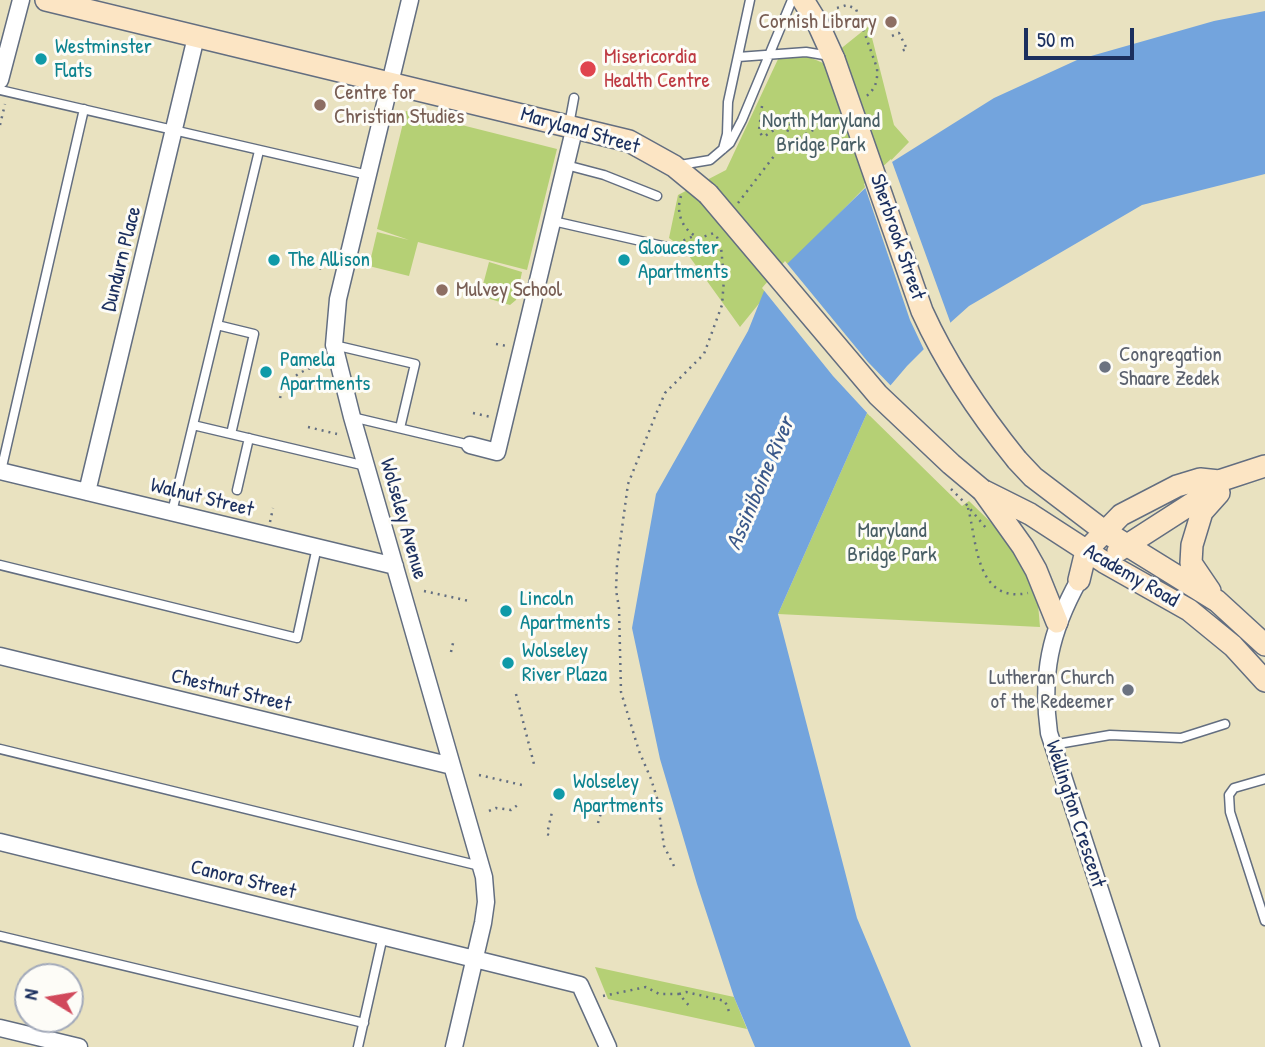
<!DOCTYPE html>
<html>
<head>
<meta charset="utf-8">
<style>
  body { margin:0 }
  #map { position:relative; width:1265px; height:1047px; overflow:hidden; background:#e9e2c0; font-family:"Patrick Hand",sans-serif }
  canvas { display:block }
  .north { position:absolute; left:14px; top:963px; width:70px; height:70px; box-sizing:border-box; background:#fdfcf7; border:2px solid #a3aaba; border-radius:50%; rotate:281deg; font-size:19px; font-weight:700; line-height:28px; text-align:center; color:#1b2f5e }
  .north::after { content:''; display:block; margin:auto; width:24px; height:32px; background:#d1495b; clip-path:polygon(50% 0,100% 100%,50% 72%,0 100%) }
  .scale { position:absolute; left:1024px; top:28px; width:110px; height:32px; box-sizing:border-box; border:4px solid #1b2f5e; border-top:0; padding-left:9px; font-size:21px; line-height:24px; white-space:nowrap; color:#1b2f5e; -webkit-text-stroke:5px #fdfcf7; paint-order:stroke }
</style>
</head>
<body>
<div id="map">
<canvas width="1265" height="1047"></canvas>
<div class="north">N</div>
<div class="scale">50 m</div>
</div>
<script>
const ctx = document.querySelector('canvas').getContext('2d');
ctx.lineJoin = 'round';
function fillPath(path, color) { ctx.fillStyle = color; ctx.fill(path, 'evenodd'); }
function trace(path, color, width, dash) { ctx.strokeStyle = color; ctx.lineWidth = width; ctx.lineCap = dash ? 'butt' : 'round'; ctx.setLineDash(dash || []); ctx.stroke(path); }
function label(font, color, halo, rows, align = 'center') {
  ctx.font = font + ' "Patrick Hand",sans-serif'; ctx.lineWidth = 6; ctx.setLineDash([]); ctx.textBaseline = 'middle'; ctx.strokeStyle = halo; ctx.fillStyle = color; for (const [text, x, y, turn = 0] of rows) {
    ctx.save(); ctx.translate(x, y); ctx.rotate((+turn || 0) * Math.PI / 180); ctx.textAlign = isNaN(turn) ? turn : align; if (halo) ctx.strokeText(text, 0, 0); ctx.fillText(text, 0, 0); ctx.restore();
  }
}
const green = new Path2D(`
  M869,26L894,125L909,142L796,258L740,327L684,249L669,238L678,195L726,170L779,57H809L823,63Z
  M406,111L557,149L527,270L418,242L409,276L369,266L377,232L409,240L377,229Z
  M489,262L522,272L516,300L510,305L480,296Z
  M867,413L962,506L969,501L1010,541L1037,592L1040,627L778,614Z
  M595,967L734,997L747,1029L608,999Z`);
const water = new Path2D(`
  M1265,11V174L1142,205L969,306L950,323L907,366L867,413L778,614L857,918L911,1047H755L734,997L697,884L660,759L632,628L656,494L748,331L764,291L787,264L892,162L994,98L1077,60L1214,21Z`);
const pier = new Path2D(`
  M891,159L952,327L926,354L910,320L864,184Z
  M785,261L868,362L894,389L870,416L833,376L762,288Z`);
const path = new Path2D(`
  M837,8L847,5L856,9L877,68C878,82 875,90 864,98
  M892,36L899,33L907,49L898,52
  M762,106L759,130L762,136H765L786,122L790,124V127L780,143L781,147
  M0,125L5,104
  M681,196C675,213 683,232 700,238L714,233
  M738,203L781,147L836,118
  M677,243L694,236
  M306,264L323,269
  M496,344L507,346
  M280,398C286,377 305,369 324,363
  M473,413L491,417
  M308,427L337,434
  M966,504L986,528
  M968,508C977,540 975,604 1028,593
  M270,522L273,508
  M424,591L469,601
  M451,652L453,643
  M516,694L535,768
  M479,775L522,785
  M489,811L496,808L511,810L519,804
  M598,823L603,806
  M549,835L547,834L552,812
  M674,866L664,846L657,798L651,779L639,751L621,692L619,608L616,590L617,565L628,484L656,414L665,393L704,354L722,305L724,279L721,247L715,232
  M679,994L686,992L725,1001L730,1014
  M603,996L646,987L659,994H679L691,1008`);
const lane = new Path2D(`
  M738,57L806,52L830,56
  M0,90L368,175
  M569,125L574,98
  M723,149L727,134L728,102L750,0
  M566,165L604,175L657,196
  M680,165L710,160L730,143L742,120L792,0
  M553,221L667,247
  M217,325L254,334L231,434
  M334,345L415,364L400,428
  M352,417L470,445
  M193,425L366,466
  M1,471L84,109
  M237,490L249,438
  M172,512L259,151
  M0,565L297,638L317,547
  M1052,745L1110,735L1181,738L1225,724
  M0,749L480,866
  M1265,779L1234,788L1229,795L1230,812L1265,921
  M0,936L364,1023
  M358,1047L383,936`);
const street = new Path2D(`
  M410,0L338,299L334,345L352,417L484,877L486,902L483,923L454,1047
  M0,80L21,0
  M470,445L497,452L575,126
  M0,471L395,566
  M87,492L196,37
  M1079,580C1050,632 1041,674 1049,733L1151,1047
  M0,656L452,766
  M0,842L580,985L608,1047
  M0,1028L79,1047`);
const secondary = new Path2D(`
  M46,0L629,141L674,166L708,194
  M803,0L819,26L834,59
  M1017,460L1033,477L1104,531L1217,601L1265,645
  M982,490L1030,514L1104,562L1189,610L1233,646L1265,681
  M983,491L1023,547L1036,570L1057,622
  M1118,551L1202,497L1219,481
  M1079,580L1086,551L1121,515L1177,486L1200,479L1219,481L1265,466
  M1210,591L1191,563L1192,545L1202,512L1219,493`);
const pathBridge = new Path2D(`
  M951,489L966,504`);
const secondaryBridge = new Path2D(`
  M834,59L922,311C947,366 979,413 1017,460
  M708,194L878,395L951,464L982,490`);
const markers = [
  [891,22,7,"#8d6e63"],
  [41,59,7,"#0f9aa8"],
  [588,69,9,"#e0444e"],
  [320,105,7,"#8d6e63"],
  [274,260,7,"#0f9aa8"],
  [624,260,7,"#0f9aa8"],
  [442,290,7,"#8d6e63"],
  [1105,367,7,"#6b7280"],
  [266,372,7,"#0f9aa8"],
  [506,611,7,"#0f9aa8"],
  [508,663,7,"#0f9aa8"],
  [1128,690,7,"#6b7280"],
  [559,794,7,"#0f9aa8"]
];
const educationNames = [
  ["Cornish Library",877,22,"right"],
  ["Centre for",334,93],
  ["Christian Studies",334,117],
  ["Mulvey School",456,290]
];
const cultureNames = [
  ["Westminster",55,47],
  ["Flats",55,71],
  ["Gloucester",638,248],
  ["Apartments",638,272],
  ["The Allison",288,260],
  ["Pamela",280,360],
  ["Apartments",280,384],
  ["Lincoln",520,599],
  ["Apartments",520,623],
  ["Wolseley",522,651],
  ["River Plaza",522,675],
  ["Wolseley",573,782],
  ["Apartments",573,806]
];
const healthNames = [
  ["Misericordia",604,57],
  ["Health Centre",604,81]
];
const parkNames = [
  ["North Maryland",821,121],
  ["Bridge Park",821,145],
  ["Maryland",892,531],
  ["Bridge Park",892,555]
];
const streetNames = [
  ["Maryland Street",580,131,16],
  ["Sherbrook Street",897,237,71],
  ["Dundurn Place",122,259,-76],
  ["Walnut Street",202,498,14],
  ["Wolseley Avenue",403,519,74],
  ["Academy Road",1131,576,30],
  ["Chestnut Street",231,691,14],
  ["Wellington Crescent",1075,814,72],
  ["Canora Street",243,880,14]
];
const worshipNames = [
  ["Congregation",1119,355],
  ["Shaare Zedek",1119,379],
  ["Lutheran Church",1114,678,"right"],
  ["of the Redeemer",1114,702,"right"]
];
const waterNames = [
  ["Assiniboine River",761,484,-67]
];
fillPath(green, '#b5d075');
fillPath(water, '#73a4dd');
fillPath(pier, '#e9e2c0');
trace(lane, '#636e80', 11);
trace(street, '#636e80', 19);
trace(secondary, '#636e80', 24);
trace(path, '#636e80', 2.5, [2, 5]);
trace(lane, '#fff', 8);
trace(street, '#fff', 16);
trace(secondary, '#fce5c4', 21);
trace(secondaryBridge, '#636e80', 24, []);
trace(pathBridge, '#636e80', 2.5, [2, 5]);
trace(secondaryBridge, '#fce5c4', 21);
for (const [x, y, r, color] of markers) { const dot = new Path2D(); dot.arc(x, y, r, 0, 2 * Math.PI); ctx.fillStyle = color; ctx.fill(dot); trace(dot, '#fdfcf7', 2.5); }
label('21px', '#785e54', '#fdfcf7', educationNames, 'left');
label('21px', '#0d838f', '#fdfcf7', cultureNames, 'left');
label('21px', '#be3a42', '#fdfcf7', healthNames, 'left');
label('21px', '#495f65', '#fdfcf7', parkNames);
label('21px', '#1b2f5e', '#fdfcf7', streetNames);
label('21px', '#5b616d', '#fdfcf7', worshipNames, 'left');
label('italic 23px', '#3a588a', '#fdfcf7', waterNames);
</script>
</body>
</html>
